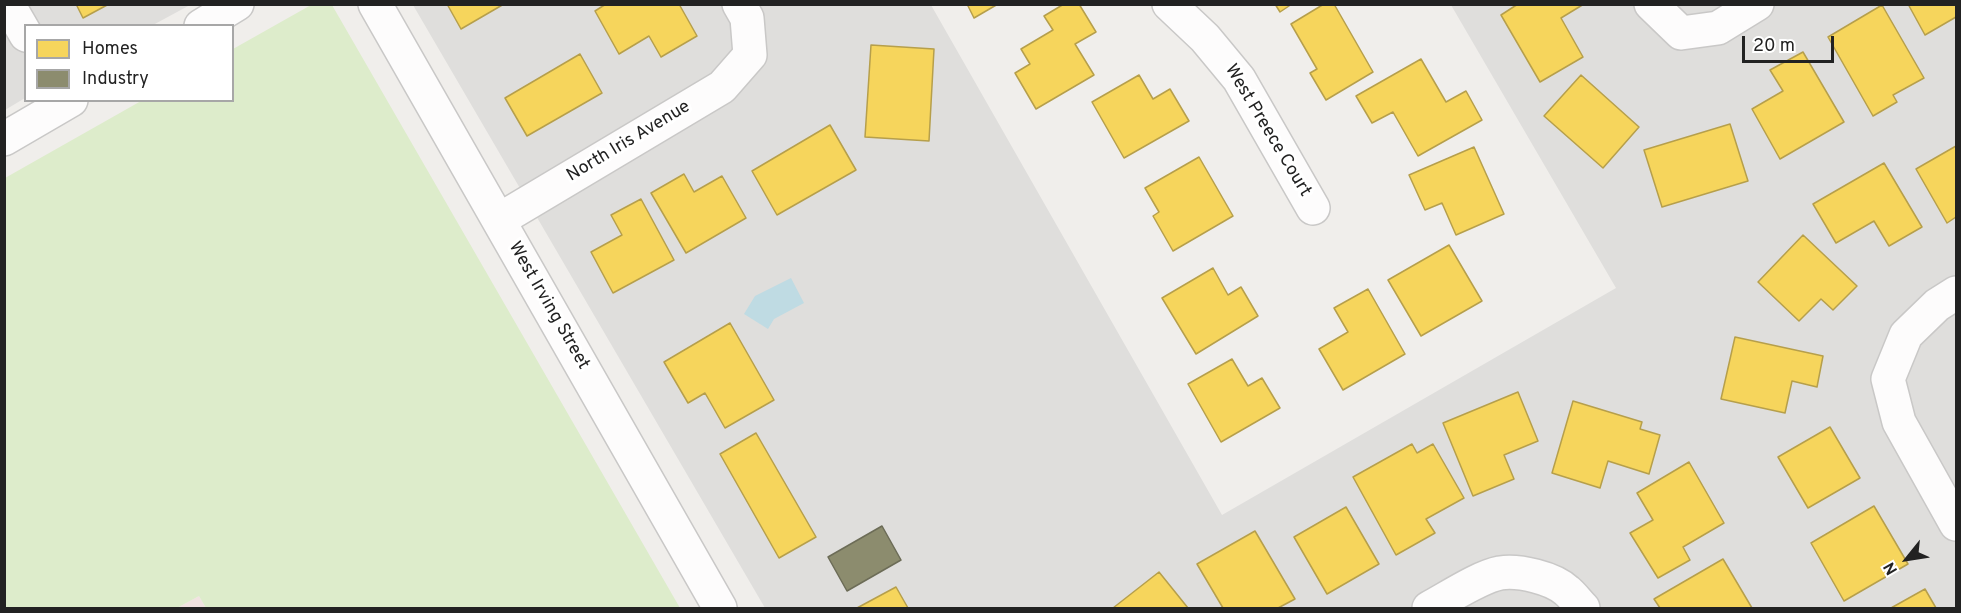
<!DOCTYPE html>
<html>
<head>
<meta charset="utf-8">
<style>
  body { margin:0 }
  #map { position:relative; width:1961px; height:613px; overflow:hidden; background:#f0eeeb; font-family:Overpass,sans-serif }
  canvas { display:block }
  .frame { position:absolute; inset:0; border:6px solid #222; pointer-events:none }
  .legend { position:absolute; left:24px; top:24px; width:210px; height:78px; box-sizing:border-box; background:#fff; border:2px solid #a7a7a7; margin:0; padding:8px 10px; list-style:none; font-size:18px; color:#222 }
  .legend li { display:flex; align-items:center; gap:12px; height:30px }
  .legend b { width:30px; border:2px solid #a7a7a7 }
  .north { position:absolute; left:1877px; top:529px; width:60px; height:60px; -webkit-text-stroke:4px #fff; paint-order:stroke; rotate:240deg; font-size:16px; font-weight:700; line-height:24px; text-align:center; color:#222 }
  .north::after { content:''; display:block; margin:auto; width:21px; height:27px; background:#222; clip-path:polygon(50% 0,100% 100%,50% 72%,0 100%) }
  .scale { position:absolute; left:1742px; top:36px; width:92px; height:27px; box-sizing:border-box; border:3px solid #222; border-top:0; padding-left:8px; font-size:18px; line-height:21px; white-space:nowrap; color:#222; -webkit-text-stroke:4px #fff; paint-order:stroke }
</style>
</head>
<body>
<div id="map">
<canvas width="1961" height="613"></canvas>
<div class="frame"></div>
<ul class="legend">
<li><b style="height:16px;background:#f6d55c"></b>Homes</li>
<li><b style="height:16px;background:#8c8c6e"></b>Industry</li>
</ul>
<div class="north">N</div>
<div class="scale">20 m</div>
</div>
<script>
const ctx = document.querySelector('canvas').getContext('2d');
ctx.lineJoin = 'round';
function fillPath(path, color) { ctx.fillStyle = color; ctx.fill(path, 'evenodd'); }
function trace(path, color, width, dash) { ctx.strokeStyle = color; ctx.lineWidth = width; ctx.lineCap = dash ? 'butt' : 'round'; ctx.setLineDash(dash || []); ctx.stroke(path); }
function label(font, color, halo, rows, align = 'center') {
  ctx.font = font + ' Overpass,sans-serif'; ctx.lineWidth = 6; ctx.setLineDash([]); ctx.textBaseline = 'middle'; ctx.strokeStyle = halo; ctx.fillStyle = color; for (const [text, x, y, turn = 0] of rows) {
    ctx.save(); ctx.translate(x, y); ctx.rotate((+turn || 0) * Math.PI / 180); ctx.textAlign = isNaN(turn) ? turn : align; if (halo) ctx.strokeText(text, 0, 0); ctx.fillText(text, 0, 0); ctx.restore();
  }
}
const residential = new Path2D(`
  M5,5H190L153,25L26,26L25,98L5,110Z
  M413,5H931L1222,515L1616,288L1451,5H1956V608H765Z`);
const commercial = new Path2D(`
  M199,596L206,608H177Z`);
const grass = new Path2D(`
  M311,5H332L680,608H206L199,596L177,608H5V178L141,101L232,100L233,49Z`);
const water = new Path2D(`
  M791,278L804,303L774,319L768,329L744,314L755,296Z`);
const homes = new Path2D(`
  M76,4H109L83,18Z
  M447,4H504L461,29Z
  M606,4H679L697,36L661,57L649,36L619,54L595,11Z
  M967,4H998L974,18Z
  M1064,4H1079L1096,32L1075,44L1094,75L1036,109L1015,73L1030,64L1021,49L1053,30L1044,16Z
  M1275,4H1292L1280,12Z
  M1324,4H1334L1373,72L1326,100L1310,73L1317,69L1291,24Z
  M1518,4H1584L1561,18L1583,57L1540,82L1501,15Z
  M1908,4H1956V17L1925,35Z
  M1882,5L1924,78L1893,95L1897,102L1873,116L1828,37Z
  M871,45L934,49L929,141L865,137Z
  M1803,52L1844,122L1780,159L1752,109L1783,91L1770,70Z
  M580,54L602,93L527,136L505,98Z
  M1421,59L1446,102L1466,91L1482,120L1418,156L1393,112L1372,123L1356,96Z
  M1139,75L1153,99L1170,89L1189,121L1124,158L1092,102Z
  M1581,75L1639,127L1603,168L1544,116Z
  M1730,124L1748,181L1662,207L1644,150Z
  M830,125L856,170L777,215L752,171Z
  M1956,146V217L1947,223L1916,169Z
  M1474,147L1504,214L1456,235L1442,203L1425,210L1409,175Z
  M1199,157L1233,216L1173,251L1153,216L1159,212L1145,188Z
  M1884,163L1922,227L1889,246L1874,221L1836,243L1813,204Z
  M684,174L694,192L722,176L746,218L686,253L651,193Z
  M641,199L674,260L613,293L591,252L622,235L611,215Z
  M1803,235L1857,286L1833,310L1821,299L1799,321L1758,282Z
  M1449,245L1482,301L1421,336L1388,280Z
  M1213,268L1228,295L1241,287L1258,316L1196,354L1162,298Z
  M1368,289L1405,354L1343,390L1319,349L1348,332L1334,308Z
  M730,323L774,400L725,428L705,393L688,403L664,362Z
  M1735,337L1823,356L1817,387L1792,381L1785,413L1721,399Z
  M1232,359L1248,386L1262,378L1280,408L1221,442L1188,384Z
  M1518,392L1538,441L1504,455L1514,479L1473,496L1443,423Z
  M1573,401L1642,422L1640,429L1660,435L1649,474L1608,461L1600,488L1552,473Z
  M1830,427L1860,478L1808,508L1778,457Z
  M756,433L816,537L779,558L720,454Z
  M1412,444L1417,453L1433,444L1464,498L1426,519L1435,533L1396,555L1353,477Z
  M1689,462L1724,523L1683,547L1690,560L1658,578L1630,533L1653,520L1637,493Z
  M1874,506L1908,564L1844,601L1811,543Z
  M1346,507L1379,564L1327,594L1294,537Z
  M1255,531L1295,599L1278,608H1223L1197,564Z
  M1723,559L1752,608H1660L1654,599Z
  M1159,572L1188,608H1113Z
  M896,587L908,608H857Z
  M1925,589L1936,608H1891Z`);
const industry = new Path2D(`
  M882,526L901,560L847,591L828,557Z`);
const minor = new Path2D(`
  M8,4L26,35
  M375,4L720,608
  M1169,4L1205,38L1239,79L1313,208
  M1651,4L1681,33L1718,28L1757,4
  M201,26L237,4
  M4,139L71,100
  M499,220L722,87L750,55L747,18L739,4
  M1956,293L1937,305L1906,335L1888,379L1899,422L1956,524
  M1429,608C1448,598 1479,577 1500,573C1519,570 1553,578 1567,591C1573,596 1578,603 1583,608`);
const streetNames = [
  ["West Preece Court",1267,131,59],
  ["North Iris Avenue",629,142,-31],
  ["West Irving Street",548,306,60]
];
fillPath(residential, '#dfdedc');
fillPath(commercial, '#f1e3e1');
fillPath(grass, '#ddeccb');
fillPath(water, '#bfdbe3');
fillPath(homes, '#f6d55c');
trace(homes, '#b69f4b', 1.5);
fillPath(industry, '#8c8c6e');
trace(industry, '#6c6c57', 1.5);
trace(minor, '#c9c8c7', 36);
trace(minor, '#fdfcfc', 33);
label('18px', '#222', '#fff', streetNames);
</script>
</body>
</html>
